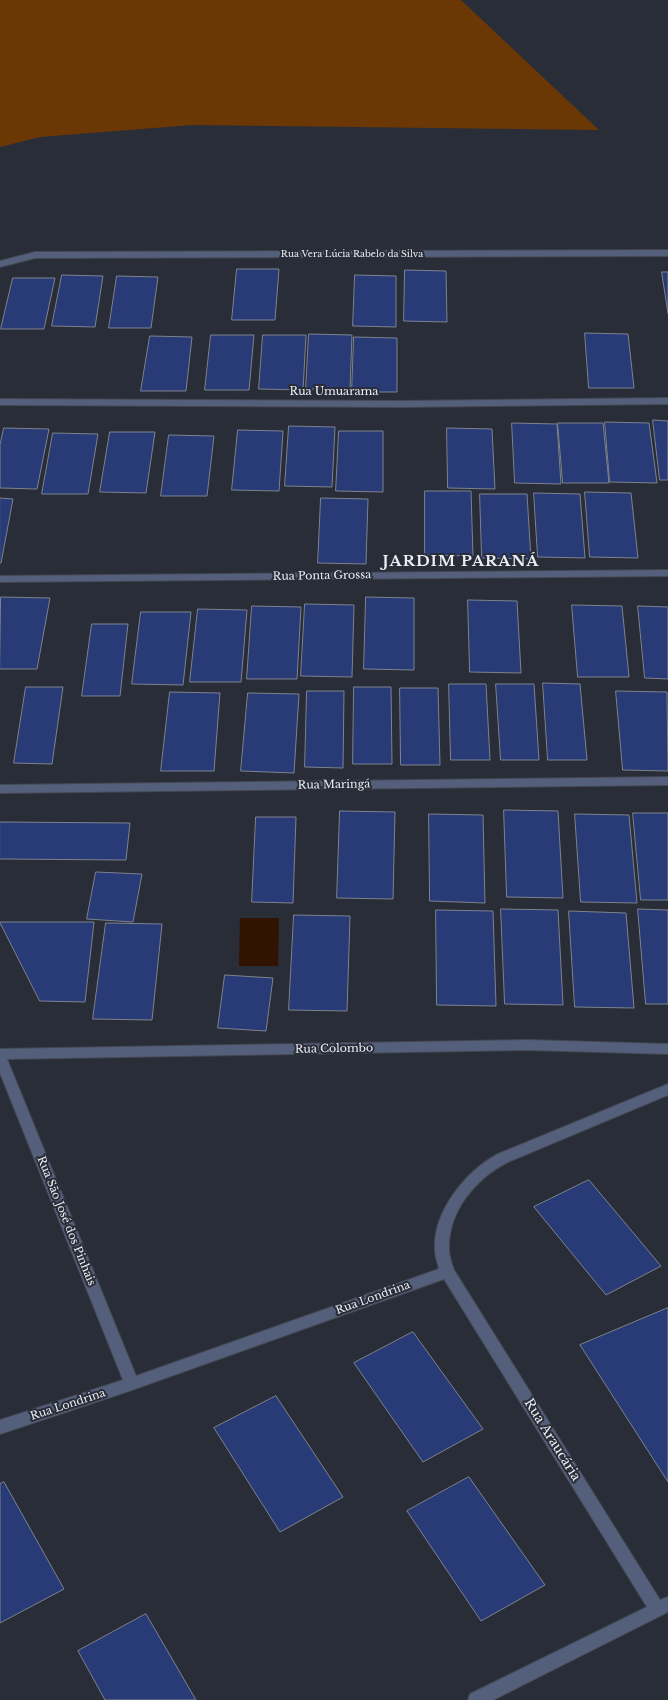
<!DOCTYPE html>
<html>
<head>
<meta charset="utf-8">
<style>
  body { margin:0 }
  canvas { display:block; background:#292d38 }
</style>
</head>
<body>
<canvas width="668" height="1700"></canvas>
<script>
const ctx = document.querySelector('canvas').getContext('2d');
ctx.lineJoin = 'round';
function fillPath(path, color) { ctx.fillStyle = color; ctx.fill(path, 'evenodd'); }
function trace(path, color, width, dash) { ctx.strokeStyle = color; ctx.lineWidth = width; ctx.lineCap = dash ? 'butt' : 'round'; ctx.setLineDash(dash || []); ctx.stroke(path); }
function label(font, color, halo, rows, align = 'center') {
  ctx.font = font + ' "Libre Baskerville",serif'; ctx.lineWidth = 4; ctx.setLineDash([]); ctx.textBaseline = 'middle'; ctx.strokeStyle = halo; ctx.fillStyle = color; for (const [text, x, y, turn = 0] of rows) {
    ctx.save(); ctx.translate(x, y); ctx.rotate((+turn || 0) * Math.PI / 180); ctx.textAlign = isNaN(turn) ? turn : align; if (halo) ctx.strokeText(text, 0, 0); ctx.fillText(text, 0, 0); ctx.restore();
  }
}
const green = new Path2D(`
  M0,0H461L599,130L192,125L40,137L0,147Z`);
const water = new Path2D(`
  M240,918H279L278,966H239Z`);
const building = new Path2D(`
  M237,269H279L275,320H232Z
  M405,270L446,271L447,322L404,321Z
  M662,272H668V313Z
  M62,275L103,276L95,327L52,326Z
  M355,275L396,276V327L353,326Z
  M117,276L158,277L151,328H109Z
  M13,278H55L44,329H1Z
  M585,333L628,334L634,388H589Z
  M309,334L352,335L350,389H306Z
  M211,335H254L249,390H205Z
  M263,335H306L303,390L259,389Z
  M150,336L192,337L186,391H141Z
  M354,337L397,338V392H352Z
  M653,420L668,421V480H660Z
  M605,422L649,423L657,483L610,482Z
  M512,423L557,424L561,484L515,483Z
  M558,423H603L609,483H563Z
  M289,426L335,427L332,487L285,486Z
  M4,428L49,429L37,489L0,488V445Z
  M447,428L492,429L495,489L448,488Z
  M238,430L283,431L279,491L232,490Z
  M339,431H383V492L336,491Z
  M110,432H155L146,493L100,492Z
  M53,433L98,434L88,494H42Z
  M169,435L214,436L207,496H161Z
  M425,491H471L473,556L425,555Z
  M585,492L631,493L638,558L590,557Z
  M534,493L580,494L585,558L538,557Z
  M480,494H527L531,559L482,558Z
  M0,498L13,499L1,563H0Z
  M321,498L368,499L366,564L318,563Z
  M1,597L50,598L37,669H0Z
  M366,597L414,598V670L364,669Z
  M468,600L517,601L521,673L470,672Z
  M305,604L354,605L352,677L301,676Z
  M572,605L622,606L629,677H578Z
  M252,606L301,607L297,679H247Z
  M638,606L668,607V679L645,678Z
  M198,609L247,610L241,682H190Z
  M141,612H191L183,685L132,684Z
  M92,624H128L120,696H82Z
  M543,683L580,684L587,760H548Z
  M449,684H486L490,760H451Z
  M496,684H534L539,760H501Z
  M26,687H63L52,764L14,763Z
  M354,687H391L392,764H353Z
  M400,688H438L440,765H401Z
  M307,691H344L343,768L305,767Z
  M616,691L667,692L668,771L623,770Z
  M170,692L220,693L214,771H161Z
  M248,693L299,694L294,773L241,771Z
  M504,810L558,811L563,898L507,897Z
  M340,811L395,812L393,899L337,898Z
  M633,813H668V900H641Z
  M429,814L483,815L485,903L430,901Z
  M575,814L629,815L637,903L581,902Z
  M256,817H296L293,903L252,902Z
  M0,822L130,823L126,860L0,859Z
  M96,872L142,874L133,922L87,919Z
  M501,909L558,910L563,1005L505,1004Z
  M638,909L668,910V1004H646Z
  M436,910L493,911L496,1006L437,1005Z
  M569,911L626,913L634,1008L575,1007Z
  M294,915L350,916L347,1011L289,1010Z
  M0,922H94L85,1002L40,1001Z
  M106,923L162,924L152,1020L93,1019Z
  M225,975L273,978L266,1031L218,1028Z
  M589,1180L661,1266L606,1295L534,1207Z
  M668,1308V1482L580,1345Z
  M413,1332L483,1429L423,1462L354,1363Z
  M276,1396L343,1497L280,1532L214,1428Z
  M469,1477L545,1585L481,1621L407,1511Z
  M4,1482L64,1589L0,1623V1484Z
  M146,1614L196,1700H105L78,1651Z`);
const minor = new Path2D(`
  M668,250V256L35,258L0,267V261L35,252Z
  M668,398V404L400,407L0,405V399L400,401Z
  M668,570V576L0,582V576Z
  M668,777V785L0,793V785Z
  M527,1040L668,1044V1054L527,1050L7,1059L136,1376L439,1269C438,1263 435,1257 435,1251C432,1212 466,1171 498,1154L668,1084V1095L508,1162C476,1178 448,1211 449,1249C449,1256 452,1264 454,1270L660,1600L668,1597V1612L493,1700H468L470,1694L647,1607L444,1279L132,1390L0,1434V1420L123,1380L0,1073V1049Z`);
const farStreetnames = [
  ["Rua Vera Lúcia Rabelo da Silva",352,254]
];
const streetNames = [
  ["Rua Umuarama",334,392],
  ["Rua Ponta Grossa",322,576,-1],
  ["Rua Maringá",334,785,-1],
  ["Rua Colombo",334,1049,-1],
  ["Rua São José dos Pinhais",66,1221,68],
  ["Rua Londrina",373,1298,-20],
  ["Rua Londrina",68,1405,-18]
];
const nearStreetnames = [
  ["Rua Araucária",552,1440,58]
];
const districtNames = [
  ["JARDIM PARANÁ",461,562]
];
fillPath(green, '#6b3805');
fillPath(water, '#311300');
fillPath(building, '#283b76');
trace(building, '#7d828e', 1);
trace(minor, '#444852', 2);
fillPath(minor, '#545f7b');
label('9px', '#eceef5', '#292d38', farStreetnames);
label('11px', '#eceef5', '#292d38', streetNames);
label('13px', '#eceef5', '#292d38', nearStreetnames);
ctx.letterSpacing = '1px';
label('bold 15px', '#eceef5', '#292d38', districtNames);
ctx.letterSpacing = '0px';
</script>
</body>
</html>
